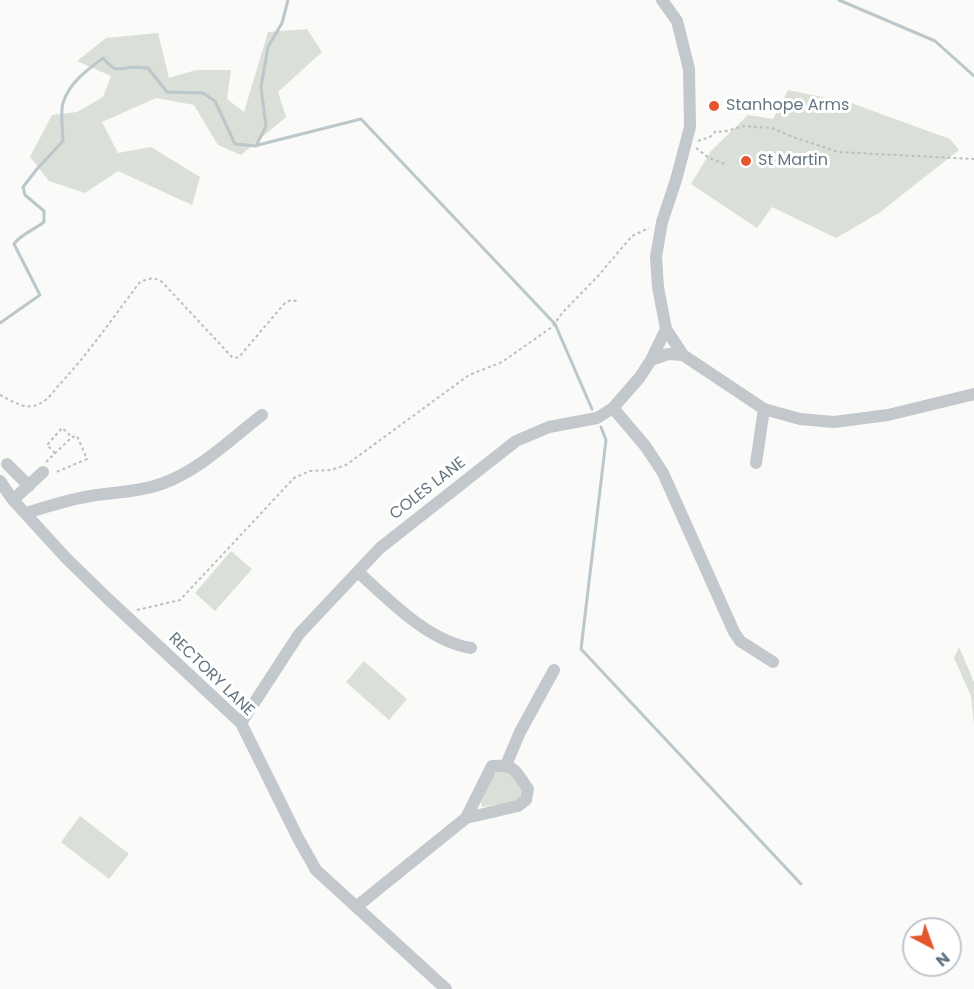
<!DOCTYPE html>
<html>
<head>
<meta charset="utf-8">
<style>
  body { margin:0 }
  #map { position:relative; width:974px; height:989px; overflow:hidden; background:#fafaf8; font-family:Poppins,sans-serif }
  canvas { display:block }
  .north { position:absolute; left:902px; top:917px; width:60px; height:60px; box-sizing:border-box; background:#fff; border:2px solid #c1c8cd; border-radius:50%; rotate:139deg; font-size:16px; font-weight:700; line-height:24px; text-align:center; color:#657683 }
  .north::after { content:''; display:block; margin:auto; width:21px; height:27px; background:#e4572e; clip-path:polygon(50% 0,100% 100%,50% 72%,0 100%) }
</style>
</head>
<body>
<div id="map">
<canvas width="974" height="989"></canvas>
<div class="north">N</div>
</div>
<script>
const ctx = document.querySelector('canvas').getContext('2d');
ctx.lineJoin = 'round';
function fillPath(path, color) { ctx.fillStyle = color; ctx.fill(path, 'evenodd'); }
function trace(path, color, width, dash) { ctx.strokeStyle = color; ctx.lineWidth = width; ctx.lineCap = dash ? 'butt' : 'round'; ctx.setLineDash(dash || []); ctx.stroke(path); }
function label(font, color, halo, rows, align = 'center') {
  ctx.font = font + ' Poppins,sans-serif'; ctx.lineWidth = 6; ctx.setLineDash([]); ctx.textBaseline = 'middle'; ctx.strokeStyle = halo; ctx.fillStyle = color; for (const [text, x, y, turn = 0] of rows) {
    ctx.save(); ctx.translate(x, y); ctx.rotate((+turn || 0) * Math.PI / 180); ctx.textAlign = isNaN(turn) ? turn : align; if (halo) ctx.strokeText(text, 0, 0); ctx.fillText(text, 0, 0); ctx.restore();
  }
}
const green = new Path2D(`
  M307,29L322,52L278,92L286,117L241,155L218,145L194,105L156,98L102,122L118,153L151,147L200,177L192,205L118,171L85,193L49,181L30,157L52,115L77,112L103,97L111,76L77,61L106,38L158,33L169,78L196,70H231L227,99L244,112L268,32Z
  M788,90L851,103L950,139L959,150L879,213L836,238L772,207L757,228L691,184L711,151L748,115L773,119Z
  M231,551L252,569L215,611L195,593Z
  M959,647L974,682V724L971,696L954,658Z
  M364,661L407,699L389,720L346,682Z
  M497,771L509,772L522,788L520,798L515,802L482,807L481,802L492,776Z
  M80,816L129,854L109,879L61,842Z`);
const stream = new Path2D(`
  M839,0L935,41L974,76
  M258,145L361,119L555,324L592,409
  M0,323L40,295L14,244C21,234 34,230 44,222V211L25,195L23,187L37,169L63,141C63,129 60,114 63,103C69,83 87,70 103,58C116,73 116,69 133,67C138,67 143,68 148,68L167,92L203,93L215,101L235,144L256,146L266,126L261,87L268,47L282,23L288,0
  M601,427L606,440L581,649L801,884`);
const path = new Path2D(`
  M698,141L710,137L716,131L723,132L744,126L772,128L793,137L838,152L974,159
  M696,148L709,158L725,164
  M0,395C12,401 26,411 39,404C47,401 54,391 59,385C89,353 114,316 140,282C149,278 154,277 162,282L232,357L235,358L239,357L284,304L291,300L297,301
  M55,453L47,445L62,428L72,437
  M46,462L72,437L77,436L87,459L54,473
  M137,610L180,600L294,478L310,471L331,470L346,465L469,375L502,362L552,327L563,312L598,276L632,236L649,228`);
const minor = new Path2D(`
  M662,0L677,21L689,69L690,127L676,180L662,222L656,257L658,287L666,329L683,355L764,409L800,419L834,422L888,415L974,394
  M651,360L668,354L683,355
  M613,408L646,447L663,473L734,632L740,641L773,662
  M756,463L764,409
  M7,464L29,486
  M0,481L13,500L66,558L107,598L241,723L298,838L316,870L446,989
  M13,500L43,472
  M26,513C49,506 73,498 97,495C120,492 142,491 164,483C201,469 231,439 262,415
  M358,572C390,601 428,641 471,648
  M241,723L299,634L380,548L516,441L549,427L597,418L613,408L640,377L651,360L666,329
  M506,765L520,732L554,670
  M356,907L466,818L518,806L526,800L528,789C516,772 516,764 492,766L466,818`);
const markers = [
  [714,106,6,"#e4572e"],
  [746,161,6,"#e4572e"]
];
const poiNames = [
  ["Stanhope Arms",726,106],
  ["St Martin",758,161]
];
const streetNames = [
  ["COLES LANE",428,489,-38],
  ["RECTORY LANE",211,675,44]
];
fillPath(green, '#dadfd7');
trace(stream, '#bbc7cb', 3);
trace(path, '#bbbfc2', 2, [3, 3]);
trace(minor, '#c3c8cc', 12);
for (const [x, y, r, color] of markers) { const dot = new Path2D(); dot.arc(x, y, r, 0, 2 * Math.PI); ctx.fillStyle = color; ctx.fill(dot); trace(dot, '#fff', 2); }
label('16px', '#657683', '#fff', poiNames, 'left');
label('16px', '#657683', '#fff', streetNames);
</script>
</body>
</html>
